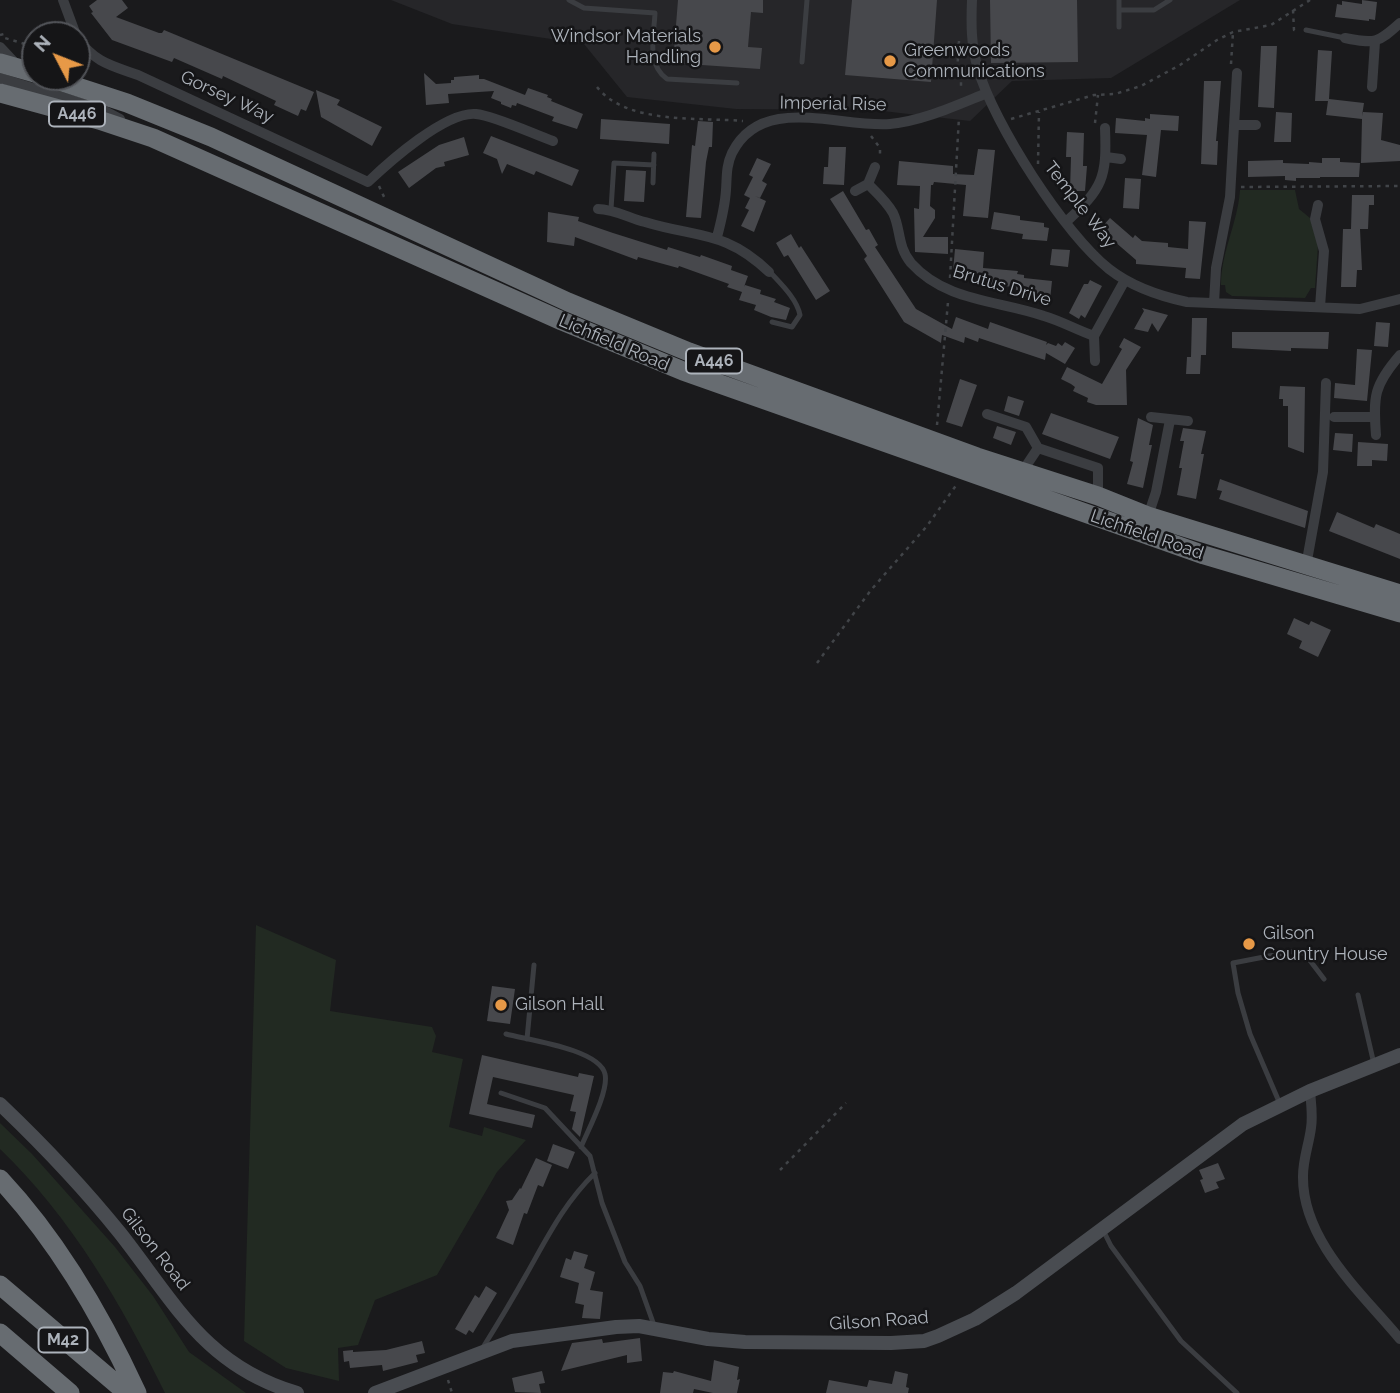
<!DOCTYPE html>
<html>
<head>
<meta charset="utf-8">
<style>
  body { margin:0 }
  #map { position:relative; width:1400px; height:1393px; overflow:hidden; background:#1a1a1c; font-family:Raleway,sans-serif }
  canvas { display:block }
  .north { position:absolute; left:21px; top:21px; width:70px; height:70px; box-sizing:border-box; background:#151517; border:2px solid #525459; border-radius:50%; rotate:312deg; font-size:19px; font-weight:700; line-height:28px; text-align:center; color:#adb3bb }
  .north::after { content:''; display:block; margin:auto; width:24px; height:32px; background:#e79947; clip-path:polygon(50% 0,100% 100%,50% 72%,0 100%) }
</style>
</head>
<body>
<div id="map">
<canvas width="1400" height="1393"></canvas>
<div class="north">N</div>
</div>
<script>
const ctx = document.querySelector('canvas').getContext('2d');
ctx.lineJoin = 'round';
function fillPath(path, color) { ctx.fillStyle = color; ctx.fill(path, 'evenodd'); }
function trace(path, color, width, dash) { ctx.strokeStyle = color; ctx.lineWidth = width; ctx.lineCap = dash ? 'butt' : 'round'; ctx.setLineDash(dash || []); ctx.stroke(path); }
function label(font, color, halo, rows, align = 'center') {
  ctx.font = font + ' Raleway,sans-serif'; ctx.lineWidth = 5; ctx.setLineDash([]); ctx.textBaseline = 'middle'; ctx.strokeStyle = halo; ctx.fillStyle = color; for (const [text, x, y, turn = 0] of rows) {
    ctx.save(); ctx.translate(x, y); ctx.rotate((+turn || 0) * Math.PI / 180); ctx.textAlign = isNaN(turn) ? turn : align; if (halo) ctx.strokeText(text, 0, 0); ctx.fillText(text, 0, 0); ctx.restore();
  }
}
const built = new Path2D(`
  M391,0H1240L1111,78L1012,81L970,121L874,110L736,109L627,97L584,44L452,24Z`);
const green = new Path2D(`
  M1240,190H1295L1299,209L1310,218L1318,245L1315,288H1311L1305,298L1232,296L1226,292L1225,285H1221C1221,252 1238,222 1240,190Z
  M256,925L336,960L330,1011L432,1027L436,1036L432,1052L463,1059L449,1127L482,1136L484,1127L526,1140L497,1172L437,1275L375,1300L358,1345L338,1348L339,1381L286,1368L244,1341Z
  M0,1123L32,1154L115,1247L153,1296L189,1352L246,1393H165C122,1305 71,1217 0,1149Z`);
const building = new Path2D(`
  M97,0H122L128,8L116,17L159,33H162L164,30L314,92L306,111L301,109L298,116L274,105L276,101L223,76L222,79L174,58L172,62L112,40L91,13L93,12L89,6Z
  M678,0H763V13L751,12L748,47L762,48L760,69L673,63Z
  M852,0H937L931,82L845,75Z
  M990,0H1077L1078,62L991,63Z
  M1362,0L1377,2L1375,20L1369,19V21L1335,17L1337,4L1342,5V1L1362,4Z
  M1261,46H1277L1274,108L1258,107Z
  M1318,50L1332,51L1329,99L1364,103L1362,116L1363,112L1383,113L1381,140L1400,145V161L1361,163L1362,119L1326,115L1328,101H1315Z
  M424,73L436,84L451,83V80H454V77L479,75V79H484L525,95L528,88L548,95L547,97L552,99L551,101L583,114L577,129L552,121L554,117L517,103L516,106L512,105L511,108L501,104V102L491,98L494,91L448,94L449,103L426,105Z
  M1204,81H1221L1216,141H1218L1217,165L1201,164Z
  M316,90L340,100L337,105L382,127L372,146L321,117Z
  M1276,112L1292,113L1291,142H1274Z
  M1150,114L1179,116L1178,131L1161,130L1156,177L1142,175L1147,135L1115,133L1116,118L1145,121V118L1150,119Z
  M601,119L670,124L669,144L600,139Z
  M698,121L713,122L712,147H709L706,162L701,218L686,217L692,145L695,146Z
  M1067,132L1084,133L1083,166H1087L1085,191H1070L1071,157H1066Z
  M491,136L579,170L572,186L536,171L534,175L507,164L502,174L497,159L483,153Z
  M464,137L469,155L444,162L445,166L436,168L409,188L398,172L439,145Z
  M829,147H846L844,185L823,184L824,167H828Z
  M978,149L995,150L988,218L963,216L966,185L934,182L933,185H931L930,206L935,210V218L923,237H948V254L915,252L914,208L919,209L920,186L897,185L899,161L953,166V174L974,175Z
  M757,158L771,164L762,181L767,184L760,198L755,196L766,201L754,232L741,226L749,210L745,208L750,198L744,195L753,177L749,175Z
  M1322,158H1340V162L1360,163L1359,177H1320V178H1296V181L1285,180V176L1248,177V161L1283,160V163L1309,164V162L1322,163Z
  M626,170L646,171L644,202L624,201Z
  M1125,178L1141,179L1139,209L1123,208Z
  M843,191L866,230L869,229L878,245L875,247L916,309L952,329L956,317L988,329L990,322L1047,342L1046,345L1048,343L1056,346L1058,343L1062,346L1065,342L1075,348L1065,364L1046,353L1045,360L979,338L978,342L965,337L964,343L942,335L941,343L904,322L864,259L867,256L830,199Z
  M1352,195H1374V205H1369L1368,229H1351Z
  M548,212L579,217L578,221L613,233L667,250L668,247L700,257L701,255L732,266L731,270L748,276L744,287L745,285L761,290L760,294L776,299L774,302L790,308L786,320L771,317L754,310L756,305L739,300L742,292L727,287L729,284L679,266L678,268L638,257L637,260L575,237L574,246L547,242Z
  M994,212L1020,216V220L1044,223V227L1049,228L1047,241L1022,239L1023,234L991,229Z
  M1110,218L1133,238L1135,235L1142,241L1168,243V247L1188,249L1189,221L1206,222L1200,279L1185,278L1186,268L1136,264V260L1100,229Z
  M1343,229H1360L1362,270H1357L1356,287H1341Z
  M791,234L799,248L801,246L830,291L816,300L788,255L784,257L776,243Z
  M955,249L984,252L983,268L1018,271L1017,274L1024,275V278L1052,281L1050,300L1021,297L1022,290H1016V287L988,285V279L982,278L983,274L953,271Z
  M1052,249L1070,250L1068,267L1050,265Z
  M1090,280L1102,286L1085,318L1081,315L1079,319L1069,313L1084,284H1088Z
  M1142,308L1168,315L1158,332L1152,323L1148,332L1134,329L1144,311Z
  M1192,318H1207L1206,355H1201L1200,374H1186L1187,357H1191Z
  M1376,322L1390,323L1388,347L1374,346Z
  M1232,332H1329L1328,349L1291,348V351L1232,348Z
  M1124,338L1141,347L1126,370L1127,405H1096L1087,402L1088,398L1073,391L1075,387L1071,384L1061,379L1067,367L1102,384L1122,349L1119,347Z
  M1357,349L1372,350L1367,401L1334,398L1335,383L1355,385Z
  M960,379L977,385L962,427L946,422Z
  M1280,386L1305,387L1304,453L1288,447V406H1283V399H1279Z
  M1008,396L1024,401L1019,416L1004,411Z
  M1051,413L1119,437L1110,459L1042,434Z
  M1138,418L1153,425L1149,445H1152L1143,488L1127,484L1133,462L1130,461Z
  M997,426L1016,432L1011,445L993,438Z
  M1183,428L1206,431L1201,454H1204L1196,499L1177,495L1182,468H1179L1184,441H1180Z
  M1335,433L1353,434L1352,452L1333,450Z
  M1358,442L1388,444L1387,461L1372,460V466H1357Z
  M1220,479L1308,511L1305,528L1219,499L1222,491L1217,490Z
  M1337,512L1374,528L1376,524L1400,534V559L1329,531Z
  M1294,618L1309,625L1311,621L1331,630L1318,657L1299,648L1302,641L1287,634Z
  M492,986L515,989L510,1024L487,1021Z
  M482,1055L578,1077L579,1073L594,1076L580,1137L572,1129L576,1112L570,1111L574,1095L493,1077L487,1104L535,1115L532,1128L469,1114Z
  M553,1144L575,1152L568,1169L547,1161Z
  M536,1158L552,1165L543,1187L538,1185L527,1214L524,1213L513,1245L496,1238L509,1210L506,1201L512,1200L520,1188L521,1189Z
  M1218,1163L1225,1179L1216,1182L1219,1188L1205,1193L1200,1180L1203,1179L1199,1170Z
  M574,1251L588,1255L584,1268L595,1272L590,1290L603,1292L600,1319L582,1318L584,1305L575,1303L579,1283L560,1277L566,1258L571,1260Z
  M486,1286L497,1293L473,1333L469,1330L466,1335L455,1329L475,1295L479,1298Z
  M640,1338L642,1361L627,1363V1355L561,1371L572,1343L602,1339L603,1343Z
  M422,1341L425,1353L416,1355L418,1362L383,1371L382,1365L350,1368L349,1361L344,1362L343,1351L353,1350V1352L386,1350Z
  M714,1360L739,1367L737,1380L740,1379L737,1393H713L694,1389L693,1393H660L663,1372L673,1373L674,1371L711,1381Z
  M542,1371L545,1383L539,1384L541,1393L515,1392L512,1378Z
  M895,1371L908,1374L906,1387L909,1388L908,1393H826L829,1380L867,1387L869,1380L892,1384Z`);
const path = new Path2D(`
  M1293,10L1294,30H1296
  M0,35L4,34L5,38L35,47
  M959,41L957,73L961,79V90
  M1231,64L1233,32
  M597,87C627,125 700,117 743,121
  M1011,119L1094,95L1115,94L1141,86L1180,65L1217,40L1233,32L1271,25L1310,0
  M1095,123L1098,95
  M871,136L880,148V158
  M1038,164L1039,112
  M379,186L385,199
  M1241,187L1400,186
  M950,278L959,117
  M937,425L948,302
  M817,663L871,590L927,526L957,484
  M780,1170L846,1103
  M448,1380L452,1393`);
const lane = new Path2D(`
  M569,0L584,8L655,13C654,36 646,64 667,79L737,83
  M1119,0V27
  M1119,10H1154L1170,0
  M1306,30L1345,38
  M802,62L807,0
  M653,183L654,154
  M611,209L614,163L654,165
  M770,272C781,284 797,299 800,315L792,327L772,322
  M1358,995L1374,1064
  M506,1034C528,1040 599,1049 605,1074C609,1091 588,1130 581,1147
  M527,1039L534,965
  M501,1093L545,1108L590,1156L602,1203L625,1262L640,1286L655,1328
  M1280,1104L1250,1034L1238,993L1233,963L1295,951L1305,954L1324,979
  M1102,1228L1111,1246L1181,1341L1237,1393
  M482,1349C497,1325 512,1300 526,1275C547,1238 564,1203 595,1173`);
const street = new Path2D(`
  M63,0L76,35
  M972,0C971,24 971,46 978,69C994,124 1064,233 1109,269C1132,287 1159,296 1187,302L1360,309L1400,299
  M77,38C96,63 110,65 138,75L368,182C389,162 446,111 476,114C495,116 533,134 553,141
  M1345,38C1375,44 1378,43 1400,23
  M0,47L15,63
  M0,78L101,109L120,119
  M1372,87L1375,42
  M1234,125H1256
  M1106,157L1121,159
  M868,184C877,193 887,202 893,213C901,229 897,246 911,263C946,302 998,300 1044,316C1061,321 1077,330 1094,336L1125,280
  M855,191L868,184L875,167
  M1318,205L1315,219L1324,251L1320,307
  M598,209C614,209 629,218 645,222C697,238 725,230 769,272
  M1066,222C1103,188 1107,178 1105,128
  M717,237C721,222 725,206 726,190C727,176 726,166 732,153C762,93 839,128 890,124C923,121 957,105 987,93
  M1214,303L1216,268L1230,197L1237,73
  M1094,336L1095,361
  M987,414L1026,427L1038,448
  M1151,417L1188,421
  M1334,417H1375
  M1376,435C1373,396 1374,385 1400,355
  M1022,472L1038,448L1098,468V496
  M1148,516L1156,492L1170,420
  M1306,566L1323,472L1326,383
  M1310,1091C1311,1103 1313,1116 1311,1128C1309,1144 1303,1159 1303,1176C1302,1241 1362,1293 1400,1339`);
const secondary = new Path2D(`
  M0,1104C42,1144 83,1187 120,1233C175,1303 205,1366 297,1393
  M375,1393L512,1341L616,1327L639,1326L708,1339L745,1342L891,1343L924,1341L938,1336L975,1319L1016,1293L1243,1124L1310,1091L1400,1055`);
const highway = new Path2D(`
  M0,63L35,73
  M47,77L127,103L211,137L568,302L689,352L977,457L1098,496L1148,516L1400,594
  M0,93L99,120L153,138L562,321L683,371L1204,555L1400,613
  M0,1179C58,1241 102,1317 137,1393
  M0,1285L127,1393
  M0,1333L70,1393`);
const markers = [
  [715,47,7,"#e79947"],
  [890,61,7,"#e79947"],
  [1249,944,7,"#e79947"],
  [501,1005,7,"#e79947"]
];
const shields = [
  [77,114,56],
  [714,361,56],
  [63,1340,49]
];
const shieldNames = [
  ["A446",77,114],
  ["A446",714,361],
  ["M42",63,1340]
];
const poiNames = [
  ["Windsor Materials",701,37,"right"],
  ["Handling",701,58,"right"],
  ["Greenwoods",904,51],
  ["Communications",904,72],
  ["Gilson",1263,934],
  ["Country House",1263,955],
  ["Gilson Hall",515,1005]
];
const streetNames = [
  ["Gorsey Way",227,97,25],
  ["Imperial Rise",833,104,1],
  ["Temple Way",1080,205,52],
  ["Brutus Drive",1002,286,17],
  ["Lichfield Road",614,343,23],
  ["Lichfield Road",1147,535,19],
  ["Gilson Road",155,1249,52],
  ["Gilson Road",879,1321,-4]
];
fillPath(built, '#262629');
fillPath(green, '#222a22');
fillPath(building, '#47484c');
trace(path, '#414448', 2.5, [3.5, 5]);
trace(lane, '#3b3d41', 5);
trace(street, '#3b3d41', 10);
trace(secondary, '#494c51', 14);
trace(highway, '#676c71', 19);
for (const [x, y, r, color] of markers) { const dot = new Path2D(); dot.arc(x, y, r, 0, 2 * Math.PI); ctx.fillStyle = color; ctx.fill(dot); trace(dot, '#151517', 2.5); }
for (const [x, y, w] of shields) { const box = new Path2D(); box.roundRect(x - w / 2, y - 12.5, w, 25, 5); ctx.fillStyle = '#151517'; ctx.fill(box); trace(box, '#adb3bb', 2); }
label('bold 16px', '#adb3bb', null, shieldNames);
label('18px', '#adb3bb', '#151517', poiNames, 'left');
label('18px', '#adb3bb', '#151517', streetNames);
</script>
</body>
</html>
